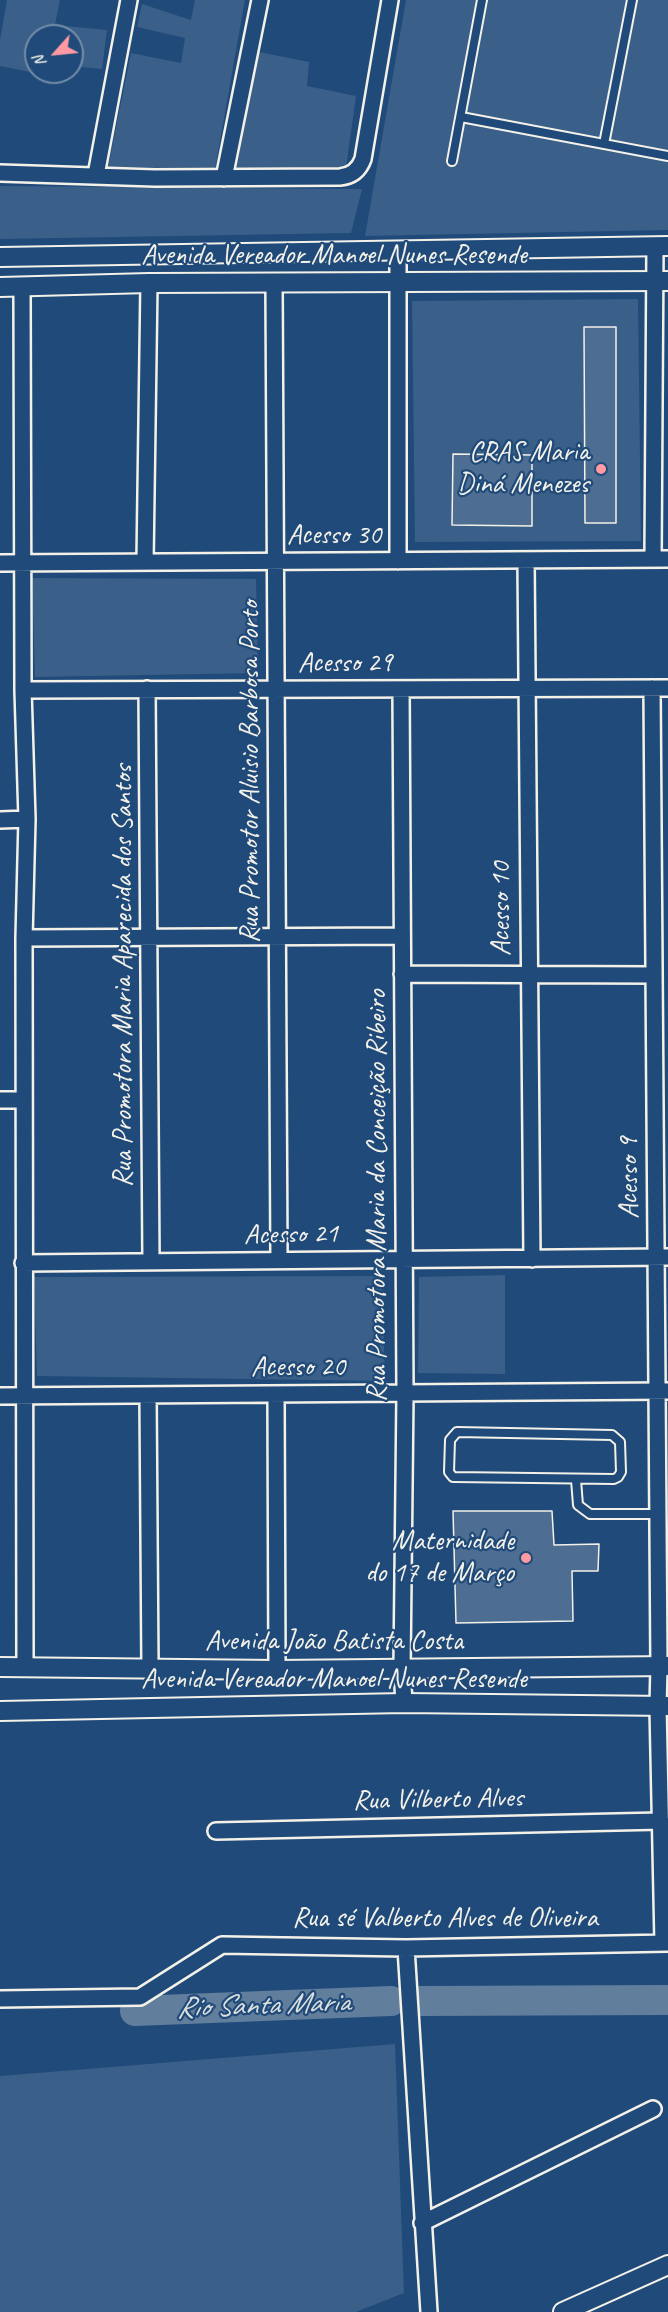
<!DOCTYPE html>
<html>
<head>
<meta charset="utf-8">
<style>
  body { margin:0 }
  #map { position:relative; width:668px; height:2312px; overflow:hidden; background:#1f4a7a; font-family:Caveat,sans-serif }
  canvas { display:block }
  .north { position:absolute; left:24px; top:24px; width:60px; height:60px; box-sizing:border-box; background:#1f4a7a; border:2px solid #748da6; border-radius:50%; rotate:243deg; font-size:16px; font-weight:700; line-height:24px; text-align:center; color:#f4f1e8 }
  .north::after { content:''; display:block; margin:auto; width:21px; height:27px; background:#ff9aa2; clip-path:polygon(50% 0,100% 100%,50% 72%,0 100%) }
</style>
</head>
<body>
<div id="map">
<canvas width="668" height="2312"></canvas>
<div class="north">N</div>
</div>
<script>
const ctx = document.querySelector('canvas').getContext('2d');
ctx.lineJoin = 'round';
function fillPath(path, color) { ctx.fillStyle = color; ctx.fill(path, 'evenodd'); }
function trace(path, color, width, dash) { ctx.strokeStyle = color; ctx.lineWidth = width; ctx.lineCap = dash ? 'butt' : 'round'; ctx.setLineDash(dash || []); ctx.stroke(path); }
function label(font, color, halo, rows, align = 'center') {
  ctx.font = font + ' Caveat,sans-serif'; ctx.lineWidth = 4.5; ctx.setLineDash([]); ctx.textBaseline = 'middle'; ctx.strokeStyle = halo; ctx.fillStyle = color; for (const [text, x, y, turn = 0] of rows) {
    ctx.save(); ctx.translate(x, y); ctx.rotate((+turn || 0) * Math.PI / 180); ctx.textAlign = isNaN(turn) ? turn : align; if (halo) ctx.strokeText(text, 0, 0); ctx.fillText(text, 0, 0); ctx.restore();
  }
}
const green = new Path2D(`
  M7,0H60L55,25L107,30L102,69L72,66V36H36V72H45V75L0,66V40Z
  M195,0H245L215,169L108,167L131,53L181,63L185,38L137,27L142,4L191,20Z
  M406,0H668V230L365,236Z
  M259,52L309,62L307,86L356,96L346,168L236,171Z
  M0,186L362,189L351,233L0,239Z
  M638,299L641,541L415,542L412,301Z
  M32,578L256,579L258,673L35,677Z
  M505,1275V1374L418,1373L419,1277Z
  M382,1276L385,1381L37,1376L34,1277Z
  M395,2044L404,2293L356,2312H0V2076Z`);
const river = new Path2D(`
  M421,2001L668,2000
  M135,2011L391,2001`);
const building = new Path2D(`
  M584,327H616V523H585Z
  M453,454L532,455V526L452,525Z
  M453,1511H552L554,1545L599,1544L598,1571H572L573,1621L456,1623Z`);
const service = new Path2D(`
  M461,117L668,156
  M604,144L632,0
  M452,161L482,0
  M457,1432L612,1435L620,1442L621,1472L618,1477L614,1479L453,1477L449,1472L450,1440Z
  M576,1480L578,1505L590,1514H658`);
const minor = new Path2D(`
  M0,173L155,178L340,177C351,176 359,170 363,159L390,0
  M96,175L129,0
  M224,178L260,0
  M398,250V561
  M274,283L279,1260
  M22,287L23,690L27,819L24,938L25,1667
  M653,559L655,246
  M526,560L532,1259
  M145,562L149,283
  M0,563L668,559
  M652,688L659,1667L658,1707L663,1943
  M147,689L151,1262
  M401,689L405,1393L402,1669L404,1703
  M23,690L668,688
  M0,820L27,819
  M24,938L402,936
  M402,974L654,975
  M0,1100H24
  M23,1263L668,1257
  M276,1394L277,1670
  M148,1395L150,1669
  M0,1396L668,1391
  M216,1831L661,1821
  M406,1948L429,2312
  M0,1999L140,1997L222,1945L406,1948L668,1943
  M422,2223L653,2109`);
const tertiary = new Path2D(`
  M0,257L668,246
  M0,287L149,283L668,281
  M0,1667L277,1670L668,1666
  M0,1711L404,1703L668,1706
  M563,2312L668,2265`);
const markers = [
  [601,469,6,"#ff9aa2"],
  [526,1558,6,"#ff9aa2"]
];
const streetNames = [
  ["Avenida Vereador Manoel Nunes Resende",334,256],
  ["Acesso 30",334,536],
  ["Acesso 29",345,664],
  ["Rua Promotor Aluisio Barbosa Porto",251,772,-90],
  ["Acesso 10",502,909,-90],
  ["Rua Promotora Maria Aparecida dos Santos",124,976,-90],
  ["Acesso 9",630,1178,-90],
  ["Rua Promotora Maria da Conceição Ribeiro",378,1196,-90],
  ["Acesso 21",291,1235,-1],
  ["Acesso 20",298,1368],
  ["Avenida João Batista Costa",334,1642],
  ["Avenida Vereador Manoel Nunes Resende",334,1680],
  ["Rua Vilberto Alves",438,1800,-1],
  ["Rua sé Valberto Alves de Oliveira",445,1919]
];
const poiNames = [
  ["CRAS Maria",589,453],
  ["Diná Menezes",589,485],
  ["Maternidade",514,1542],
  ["do 17 de Março",514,1574]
];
const waterNames = [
  ["Rio Santa Maria",263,2006,-2]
];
fillPath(green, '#3a5f88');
trace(river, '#627e9d', 30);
fillPath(building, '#4d6e92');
trace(building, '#f4f1e8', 1.5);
trace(service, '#f4f1e8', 12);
trace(minor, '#f4f1e8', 20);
trace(tertiary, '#f4f1e8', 22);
trace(service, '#1f4a7a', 8);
trace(minor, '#1f4a7a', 15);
trace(tertiary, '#1f4a7a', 18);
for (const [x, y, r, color] of markers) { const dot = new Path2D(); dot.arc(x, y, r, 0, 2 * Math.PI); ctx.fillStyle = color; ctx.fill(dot); trace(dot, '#1f4a7a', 2); }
label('28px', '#f4f1e8', '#1f4a7a', streetNames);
label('28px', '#f4f1e8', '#1f4a7a', poiNames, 'right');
label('italic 30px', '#dee0dd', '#1f4a7a', waterNames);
</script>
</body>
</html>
